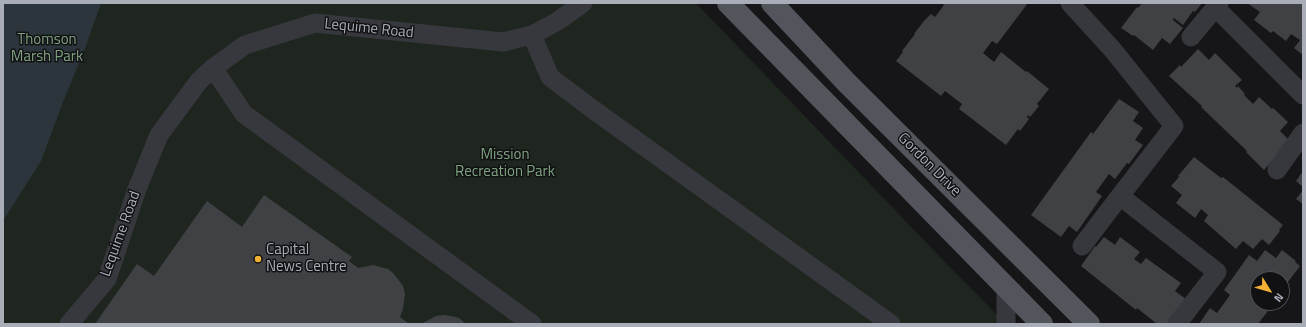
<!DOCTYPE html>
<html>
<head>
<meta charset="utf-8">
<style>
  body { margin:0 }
  #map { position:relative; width:1306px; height:327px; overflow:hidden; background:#161618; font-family:"Titillium Web",sans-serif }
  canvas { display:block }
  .frame { position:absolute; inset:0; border:4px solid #a8adb8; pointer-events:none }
  .north { position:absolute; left:1250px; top:271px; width:40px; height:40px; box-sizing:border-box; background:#111113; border:1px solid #4d4f55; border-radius:50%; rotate:127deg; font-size:11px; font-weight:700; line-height:16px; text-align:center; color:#a8adb8 }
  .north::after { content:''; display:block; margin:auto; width:14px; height:18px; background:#f2b134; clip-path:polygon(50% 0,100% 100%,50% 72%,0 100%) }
</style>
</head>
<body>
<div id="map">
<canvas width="1306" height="327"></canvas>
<div class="frame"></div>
<div class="north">N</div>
</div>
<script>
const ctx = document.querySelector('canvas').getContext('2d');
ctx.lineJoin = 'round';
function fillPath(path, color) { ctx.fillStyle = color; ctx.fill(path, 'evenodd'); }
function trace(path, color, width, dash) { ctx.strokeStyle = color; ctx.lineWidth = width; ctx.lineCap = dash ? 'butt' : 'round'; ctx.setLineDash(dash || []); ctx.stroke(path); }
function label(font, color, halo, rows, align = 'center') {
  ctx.font = font + ' "Titillium Web",sans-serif'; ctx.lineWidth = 3; ctx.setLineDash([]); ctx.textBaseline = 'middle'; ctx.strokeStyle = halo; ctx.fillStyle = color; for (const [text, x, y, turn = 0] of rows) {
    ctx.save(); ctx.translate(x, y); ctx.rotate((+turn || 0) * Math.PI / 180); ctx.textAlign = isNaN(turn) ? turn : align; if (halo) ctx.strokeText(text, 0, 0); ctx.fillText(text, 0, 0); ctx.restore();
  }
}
const green = new Path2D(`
  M3,3H696L944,261L1006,324H3Z`);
const water = new Path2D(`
  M3,3H101L84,51L63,102L41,161L3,221Z`);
const building = new Path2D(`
  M942,3H1028L997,44L992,41L983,53L994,62L1001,52L1026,72L1027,71L1049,89L1037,104L1039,106L1030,117L1028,115L1027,117L1029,119L1020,131L1018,129L1006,145L967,115L959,109L962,104L945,91L941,96L896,61L903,52L902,51L915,34H914L924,21L931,14L935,17L944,5Z
  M1142,3H1202L1195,12L1193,11L1183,25L1174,18L1173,20L1183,28L1170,44L1162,38L1153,50L1134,35L1133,36L1121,28L1137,7L1138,8Z
  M1247,3H1303V55L1294,48L1300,40L1291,34L1286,41L1273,31L1271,33L1254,20L1260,12Z
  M1198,49L1209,60L1215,53L1242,80L1235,86L1237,88L1238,86L1245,94L1244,95L1253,104L1259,97L1272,109L1273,108L1288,122L1280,131L1290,141L1264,170L1246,152L1247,151L1201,107L1202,106L1169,76L1180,65L1181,67Z
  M1119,99L1139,112L1133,121L1143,128L1135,140L1143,145L1129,164L1127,163L1115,179L1109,174L1096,192L1102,196L1077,232L1069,226L1061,237L1031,215L1091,132L1093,134Z
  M1194,157L1221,178L1223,177L1283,225L1279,230L1280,231L1269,245L1262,239L1253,249L1243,241L1236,249L1204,221L1208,215L1201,209L1195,218L1176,203L1182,195L1171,186L1179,177L1178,176Z
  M1303,171V187L1296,181Z
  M1303,190V204L1296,199Z
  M264,195L352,257L349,261L358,268L373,265L388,269L394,274L403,286L405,294L403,309L400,317L409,324H95L137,264L154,276L207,201L242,227Z
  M1104,237L1115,245L1120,237L1140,252L1134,259L1141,264L1146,258L1181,283L1175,291L1186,299L1168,324H1157L1137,308L1136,310L1081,266L1095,246L1096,247Z
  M1265,250L1276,258L1282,250L1296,261L1295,262L1300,266L1282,290V279H1258V303H1274L1258,324H1199L1210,308L1217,313L1230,295L1224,290L1249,255L1257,261Z
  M443,315L451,316L459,318L466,324H421L436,316Z`);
const minor = new Path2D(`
  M1070,3L1112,49L1174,126L1120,196L1217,272L1177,324
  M1215,7L1303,95
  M532,35L550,77L591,108L891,324
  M1191,37L1219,3
  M213,68L244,114L532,324
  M1277,170L1303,133
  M1082,246L1120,196
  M1006,287V324
  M69,324L107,279L137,189L159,135L199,81L213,68L245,45L315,23L503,42L532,35L558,21L583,3`);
const major = new Path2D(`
  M728,3L1042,324
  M772,3L846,82L1089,324`);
const markers = [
  [258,259,4,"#f2b134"]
];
const streetNames = [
  ["Lequime Road",369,29,6],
  ["Gordon Drive",929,165,45],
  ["Lequime Road",121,234,-70]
];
const parkNames = [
  ["Thomson",47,40],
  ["Marsh Park",47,57],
  ["Mission",505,155],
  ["Recreation Park",505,172]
];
const poiNames = [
  ["Capital",266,250],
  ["News Centre",266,267]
];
fillPath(green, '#1e261f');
fillPath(water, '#2c353c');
fillPath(building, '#404145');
trace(minor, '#37383d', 19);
trace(major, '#53555c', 22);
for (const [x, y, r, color] of markers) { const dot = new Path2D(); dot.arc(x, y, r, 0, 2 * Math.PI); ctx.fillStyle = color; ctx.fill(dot); trace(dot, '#111113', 1.5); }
label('15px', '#a8adb8', '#111113', streetNames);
label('15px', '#7fa381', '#111113', parkNames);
label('15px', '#a8adb8', '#111113', poiNames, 'left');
</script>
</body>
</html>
